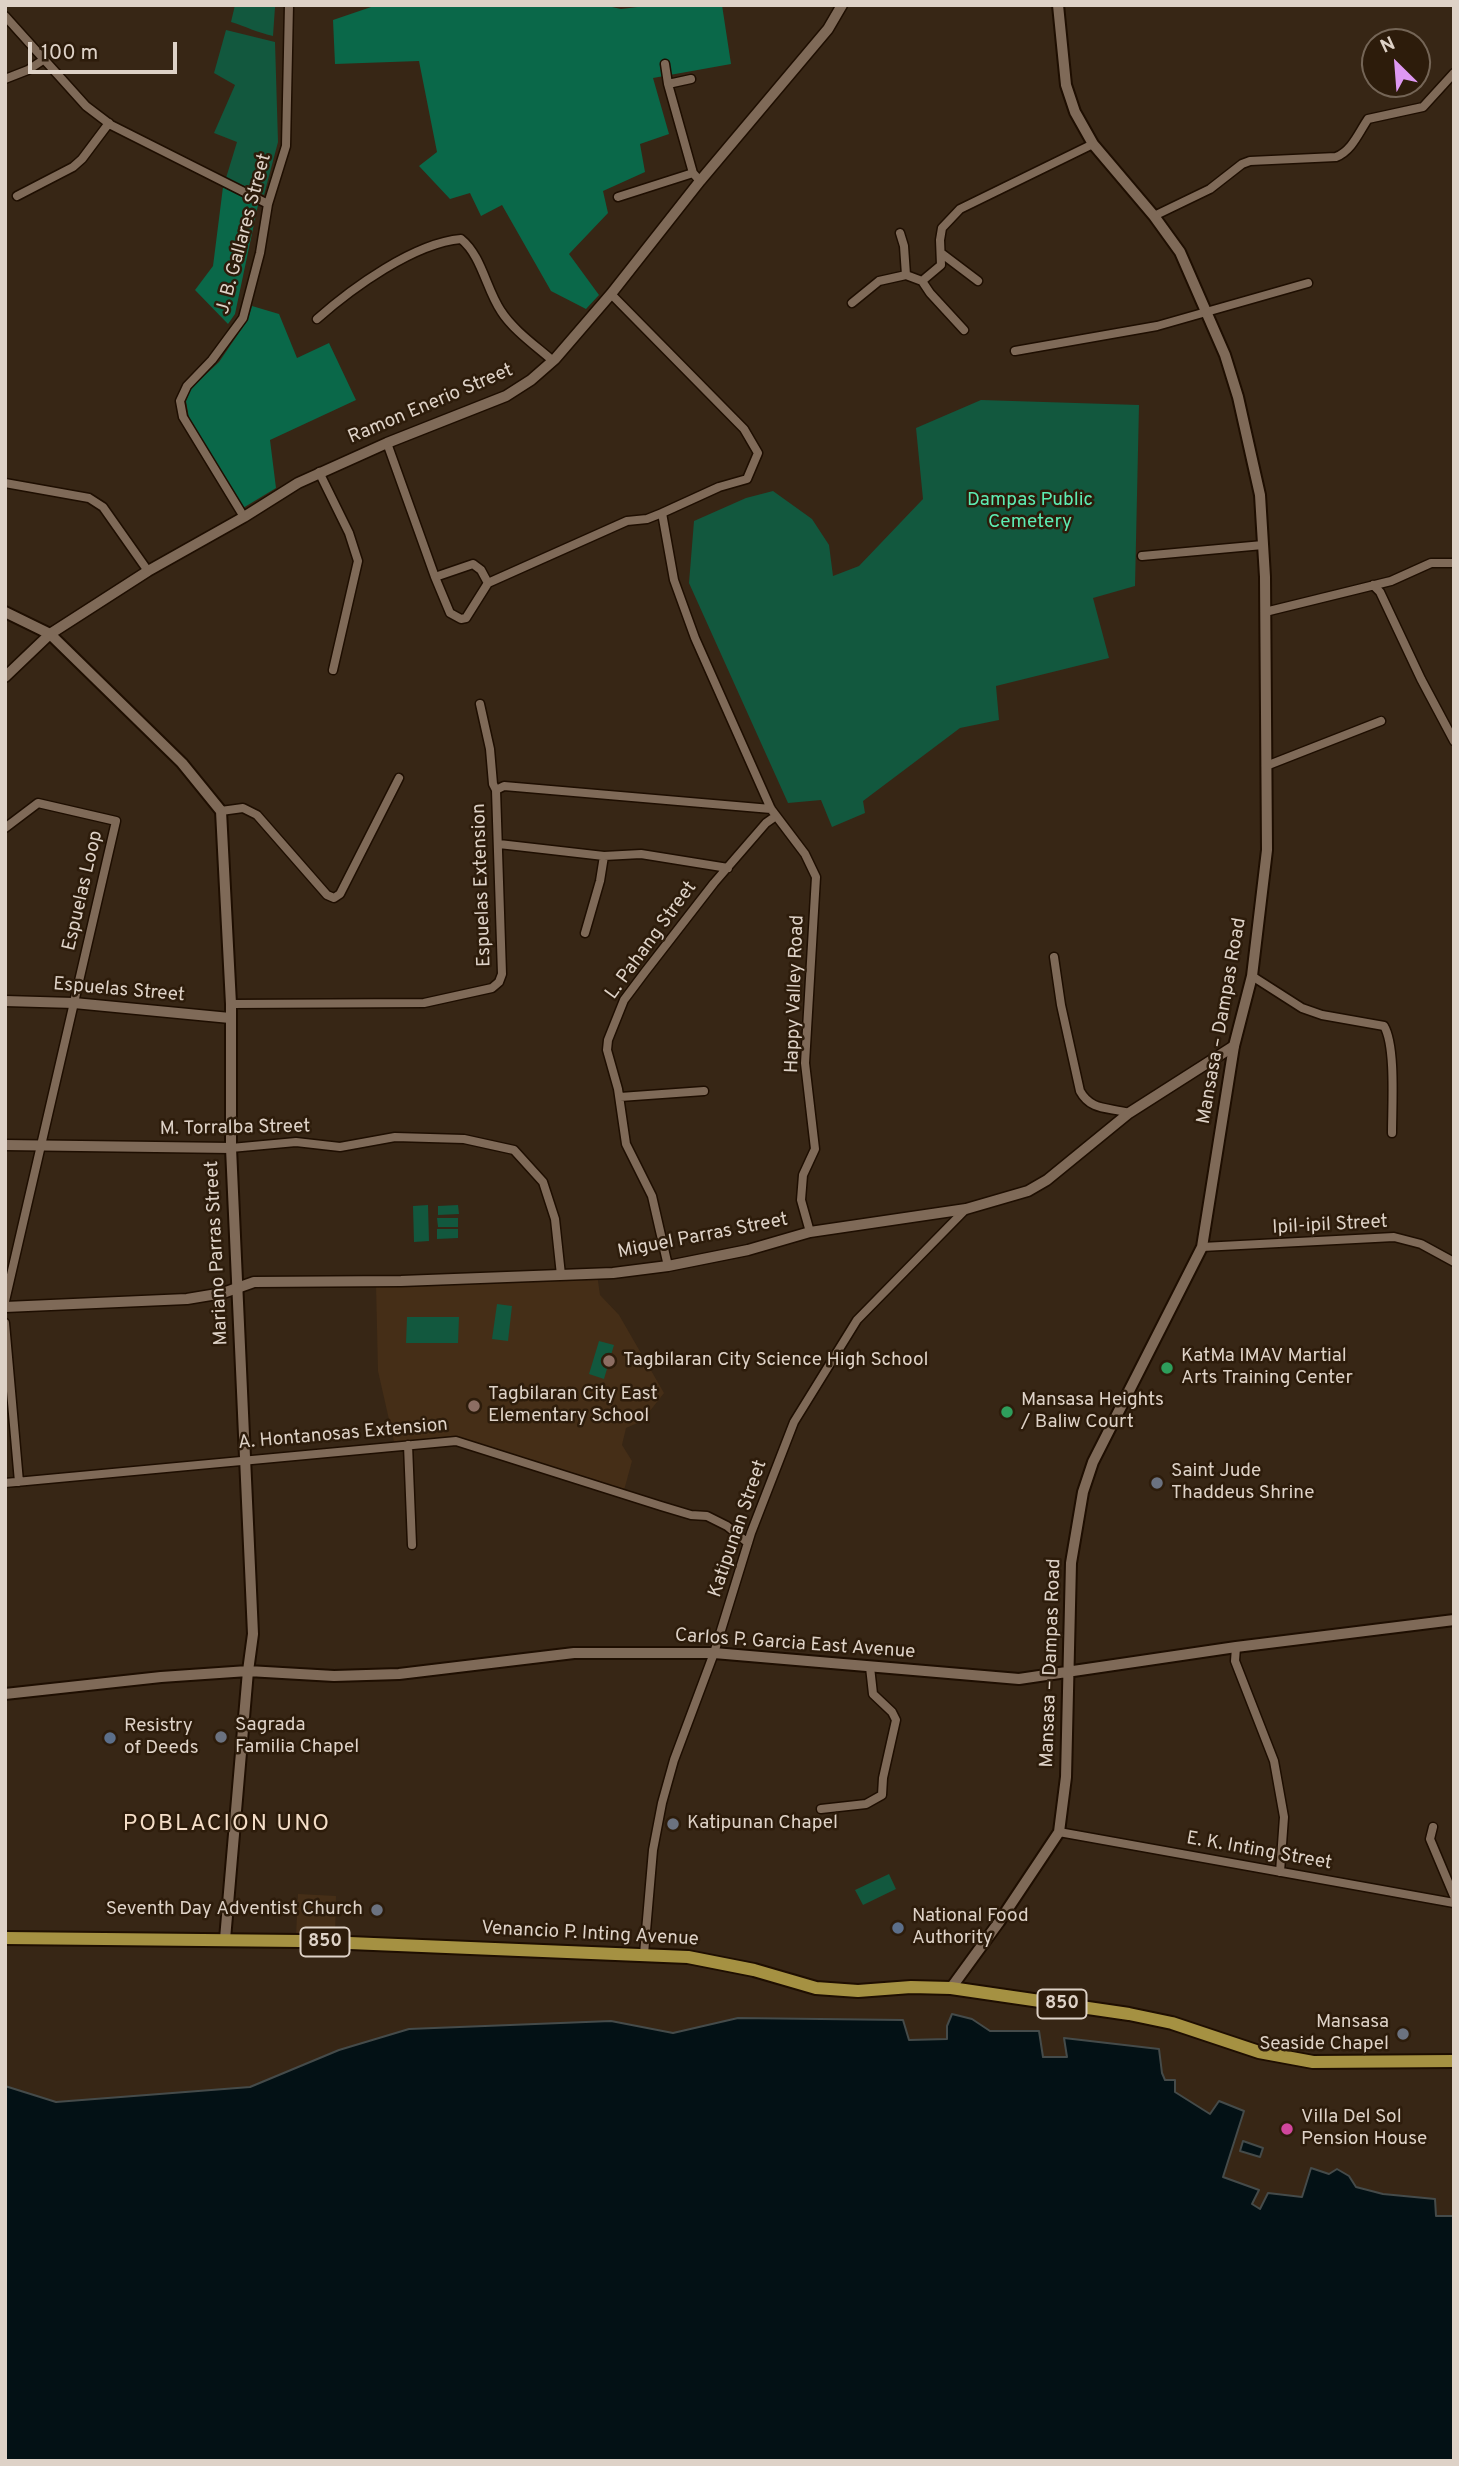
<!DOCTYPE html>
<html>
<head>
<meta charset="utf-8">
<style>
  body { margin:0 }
  #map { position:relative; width:1459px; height:2466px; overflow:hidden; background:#372615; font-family:Overpass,sans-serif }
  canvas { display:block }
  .frame { position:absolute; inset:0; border:7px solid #ded2c7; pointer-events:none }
  .north { position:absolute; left:1361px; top:28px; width:70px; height:70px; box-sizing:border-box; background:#2d1c0b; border:2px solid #746556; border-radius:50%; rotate:335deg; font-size:19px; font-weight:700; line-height:28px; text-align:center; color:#ded2c7 }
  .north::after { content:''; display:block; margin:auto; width:24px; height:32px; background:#de98f2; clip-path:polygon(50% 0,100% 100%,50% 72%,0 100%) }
  .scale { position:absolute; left:28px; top:42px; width:149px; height:32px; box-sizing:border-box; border:4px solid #ded2c7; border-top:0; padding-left:9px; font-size:21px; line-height:24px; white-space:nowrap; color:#ded2c7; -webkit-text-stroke:5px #2d1c0b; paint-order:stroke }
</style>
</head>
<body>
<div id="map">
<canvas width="1459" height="2466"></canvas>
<div class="frame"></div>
<div class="north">N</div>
<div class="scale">100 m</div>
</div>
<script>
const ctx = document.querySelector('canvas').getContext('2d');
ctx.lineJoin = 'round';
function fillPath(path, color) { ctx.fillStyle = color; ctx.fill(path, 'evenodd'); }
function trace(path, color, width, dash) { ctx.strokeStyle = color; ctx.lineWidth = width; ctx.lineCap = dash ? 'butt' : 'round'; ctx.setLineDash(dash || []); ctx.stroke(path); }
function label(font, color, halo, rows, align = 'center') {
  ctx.font = font + ' Overpass,sans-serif'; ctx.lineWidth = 5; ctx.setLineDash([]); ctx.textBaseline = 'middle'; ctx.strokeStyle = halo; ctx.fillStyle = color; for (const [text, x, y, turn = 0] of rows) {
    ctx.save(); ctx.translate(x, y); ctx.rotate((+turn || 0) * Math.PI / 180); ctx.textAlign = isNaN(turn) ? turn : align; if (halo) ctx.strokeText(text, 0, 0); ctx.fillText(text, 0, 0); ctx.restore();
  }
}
const built = new Path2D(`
  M597,1274L600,1295L619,1315L664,1393L642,1421L626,1428L622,1445L632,1461L623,1494L457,1440L395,1446L378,1371L376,1284Z
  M298,1894L336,1896L335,1937L296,1936Z`);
const green = new Path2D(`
  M235,5L275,7L273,36C256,32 247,27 231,22Z
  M226,30L275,42L278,142L264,195L226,178L237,142L214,133L235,85L214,73Z
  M981,400L1139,405L1135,586L1093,598L1109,658L996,686L999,720L960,728L863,801L865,813L832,827L821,800L788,803L689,583L694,521L746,498L773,491L812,519L829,545L833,576L859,566L923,499L916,428Z
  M428,1205L429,1241L414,1242L413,1206Z
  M458,1205L459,1214L438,1215V1206Z
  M437,1218H458V1227H438Z
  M437,1229H458V1238L437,1239Z
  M497,1304L512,1306L508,1341L492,1339Z
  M407,1317H459L458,1343H406Z
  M599,1341L614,1345L604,1379L589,1374Z
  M889,1874L896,1889L863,1905L855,1890Z`);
const forest = new Path2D(`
  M377,5H603L621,9L654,5H722L731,64L653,78L669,134L640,144L645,172L603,191L608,213L569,254L599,295L586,309L551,291L502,205L481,216L470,193L450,199L419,166L437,152L419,61L335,64L333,20Z
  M223,187L258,205L235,314L228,324L195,290L213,266Z
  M252,306L279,314L297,358L329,343L356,400L270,440L276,488L243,508L189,418L186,401L191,388L219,362L247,321Z`);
const water = new Path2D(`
  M952,2014L972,2019L990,2031H1039L1043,2057H1067L1064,2038L1159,2049L1162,2073L1165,2080H1175V2092L1210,2114L1219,2101L1244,2111L1223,2177L1259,2190L1252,2204L1260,2209L1268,2193L1302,2197L1311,2168L1329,2174L1337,2169L1349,2176L1356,2187L1383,2194L1435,2199L1436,2216H1454V2461H5V2086L56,2102L250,2087L339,2050L409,2029L611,2021L673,2033L738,2018L903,2020L909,2040L947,2039V2026Z
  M1243,2141L1263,2148L1260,2157L1240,2151Z`);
const minor = new Path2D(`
  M5,16L86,106L111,125L268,204
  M665,64L668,84L693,173L700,181
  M5,79L28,70L43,60
  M668,84L691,79
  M17,196L73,167L82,159L109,123
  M618,197L693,173
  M1154,216L1210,189L1242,164L1250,161L1336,157C1352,151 1359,132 1368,119L1423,107L1454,73
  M941,253L978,281
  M906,275L922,281L930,293L964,330
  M922,281L941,265L940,240L942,228L960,209L1093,144
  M611,294L744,429L758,453L747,479L719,487L662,513L674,580L695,638L771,809L805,854L816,877L805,1063L815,1149L803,1175L801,1200L810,1232
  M852,303L879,281L906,275L904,246L900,233
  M317,319C352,288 414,243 461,239C482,256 486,289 501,311C513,330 536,346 553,361
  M1015,351L1157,326L1308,283
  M387,443L435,577L473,564L481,570L488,583L627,521L647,519L662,513
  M319,472L349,533L358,561L333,670
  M5,483L89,498L103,507L148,571
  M244,517L183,417L180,401L187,386L212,360L243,318L260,253L268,204L286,146L289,5
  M1142,556L1263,545
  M435,577L450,613L461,619L466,618L488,583
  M1373,585L1380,592L1421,679L1454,741
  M1265,612L1391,581L1431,563H1454
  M480,704L490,749L493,784L496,790
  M1266,766L1381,721
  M221,811L243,808L257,815L327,895L334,898L340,894L399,778
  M5,828L38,803L116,821L5,1301
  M499,844L604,856L600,881L585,933
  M604,856L641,854L728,868
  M1054,957L1061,1005L1080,1091C1091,1111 1108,1107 1129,1113
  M1252,976L1302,1008L1322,1015L1384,1026C1396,1046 1392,1107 1392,1133
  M231,1004L424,1003L492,988L499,982L502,974L496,790L504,786L771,809
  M620,1097L704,1091
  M231,1148L296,1142L340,1147L395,1137L464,1139L514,1150L543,1182L555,1219L561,1275
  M1202,1247L1394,1237L1421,1244L1454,1262
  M668,1266L652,1196L626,1144L618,1089L607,1050L608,1040L624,1000L645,972L714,883L766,823L776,816
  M5,1323L19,1482
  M408,1445L412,1545
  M5,1483L456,1441L661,1506L691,1515L707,1516L727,1526L748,1543
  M1236,1647L1235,1661L1274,1761L1284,1817L1280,1872
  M821,1809L866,1804L882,1795L883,1778L896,1720L892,1712L873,1694L870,1667
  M1433,1827L1430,1839L1454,1896
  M1059,1832L1454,1903
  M644,1954L653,1850L662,1803L674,1760L714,1653L751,1533L794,1422L857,1320L966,1209`);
const tertiary = new Path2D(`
  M5,677L50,634L148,571L244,517L298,483L387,443L506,396L531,380L555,359L611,294L700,181L828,29L842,5
  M5,1001L74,1003L230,1018
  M5,1145L231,1148
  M5,1307L187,1299L223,1293L254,1282L401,1281L613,1273L668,1266L748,1250L810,1232L966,1209L1028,1191L1047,1180L1129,1113L1234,1046`);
const secondary = new Path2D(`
  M5,612L50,634L182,763L221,811L231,1004V1148L253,1634L248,1671L225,1939
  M5,1694L161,1677L248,1671L334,1676L399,1674L574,1653H714L1019,1679L1236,1647L1454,1620
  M951,1988L999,1922L1059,1832L1066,1777L1071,1563L1083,1492L1093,1462L1202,1247L1234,1046L1252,976L1267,850L1265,577L1260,495L1238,397L1225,355L1180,252L1154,216L1093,144L1075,112L1066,85L1058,5`);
const primary = new Path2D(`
  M5,1938L301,1941L688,1957L754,1970L816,1988L858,1991L911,1987L951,1988L1129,2014L1172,2023L1259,2052L1313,2062L1454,2061`);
const markers = [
  [609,1361,7,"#8d6e63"],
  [1167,1368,7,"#2e9e5b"],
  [474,1406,7,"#8d6e63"],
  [1007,1412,7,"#2e9e5b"],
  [1157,1483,7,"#6b7280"],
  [221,1737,7,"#6b7280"],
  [110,1738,7,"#5c6f8a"],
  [673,1824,7,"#6b7280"],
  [377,1910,7,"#6b7280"],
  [898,1928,7,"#5c6f8a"],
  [1403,2034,7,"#6b7280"],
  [1287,2129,7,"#d1479c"]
];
const shields = [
  [325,1942,49],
  [1062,2004,49]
];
const shieldNames = [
  ["850",325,1942],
  ["850",1062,2004]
];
const streetNames = [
  ["J. B. Gallares Street",245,234,-75],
  ["Ramon Enerio Street",431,405,-23],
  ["Espuelas Extension",483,885,-92],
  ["Espuelas Loop",84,891,-77],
  ["L. Pahang Street",652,941,-54],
  ["Espuelas Street",119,991,5],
  ["Happy Valley Road",796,994,-88],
  ["Mansasa – Dampas Road",1223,1021,-80],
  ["M. Torralba Street",235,1129,-1],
  ["Ipil-ipil Street",1330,1226,-3],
  ["Miguel Parras Street",703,1237,-11],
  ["Mariano Parras Street",218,1253,-93],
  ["A. Hontanosas Extension",343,1435,-5],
  ["Katipunan Street",739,1529,-71],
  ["Carlos P. Garcia East Avenue",795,1645,4],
  ["Mansasa – Dampas Road",1052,1663,-88],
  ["E. K. Inting Street",1259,1852,10],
  ["Venancio P. Inting Avenue",590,1935,3]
];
const parkNames = [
  ["Dampas Public",1030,501],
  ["Cemetery",1030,523]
];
const poiNames = [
  ["KatMa IMAV Martial",1181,1357],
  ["Arts Training Center",1181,1379],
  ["Tagbilaran City Science High School",623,1361],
  ["Tagbilaran City East",488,1395],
  ["Elementary School",488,1417],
  ["Mansasa Heights",1021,1401],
  ["/ Baliw Court",1021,1423],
  ["Saint Jude",1171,1472],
  ["Thaddeus Shrine",1171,1494],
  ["Sagrada",235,1726],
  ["Familia Chapel",235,1748],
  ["Resistry",124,1727],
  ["of Deeds",124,1749],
  ["Katipunan Chapel",687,1824],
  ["Seventh Day Adventist Church",363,1910,"right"],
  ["National Food",912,1917],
  ["Authority",912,1939],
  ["Mansasa",1389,2023,"right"],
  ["Seaside Chapel",1389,2045,"right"],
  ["Villa Del Sol",1301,2118],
  ["Pension House",1301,2140]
];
const quarterNames = [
  ["POBLACION UNO",227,1825]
];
fillPath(built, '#452e17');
fillPath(green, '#12583e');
fillPath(forest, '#0a6849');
fillPath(water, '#031115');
trace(water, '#454b4a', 2);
trace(minor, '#1e0e01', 11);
trace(tertiary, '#1e0e01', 13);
trace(secondary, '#1e0e01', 14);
trace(primary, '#1e0e01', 16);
trace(minor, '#7f6a58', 8);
trace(tertiary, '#7f6a58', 10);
trace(secondary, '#7f6a58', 10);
trace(primary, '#a59142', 12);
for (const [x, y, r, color] of markers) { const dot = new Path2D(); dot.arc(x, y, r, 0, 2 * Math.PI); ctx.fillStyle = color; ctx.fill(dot); trace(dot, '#2d1c0b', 2.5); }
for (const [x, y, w] of shields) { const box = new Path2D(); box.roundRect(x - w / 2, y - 14.5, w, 29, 5); ctx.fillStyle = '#2d1c0b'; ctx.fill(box); trace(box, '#ded2c7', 2); }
label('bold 18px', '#ded2c7', null, shieldNames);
label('19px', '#ded2c7', '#2d1c0b', streetNames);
label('19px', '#5decb3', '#2d1c0b', parkNames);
label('19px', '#ded2c7', '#2d1c0b', poiNames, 'left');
ctx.letterSpacing = '2px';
label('23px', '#f5dec8', '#2d1c0b', quarterNames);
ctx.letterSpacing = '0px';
</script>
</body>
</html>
